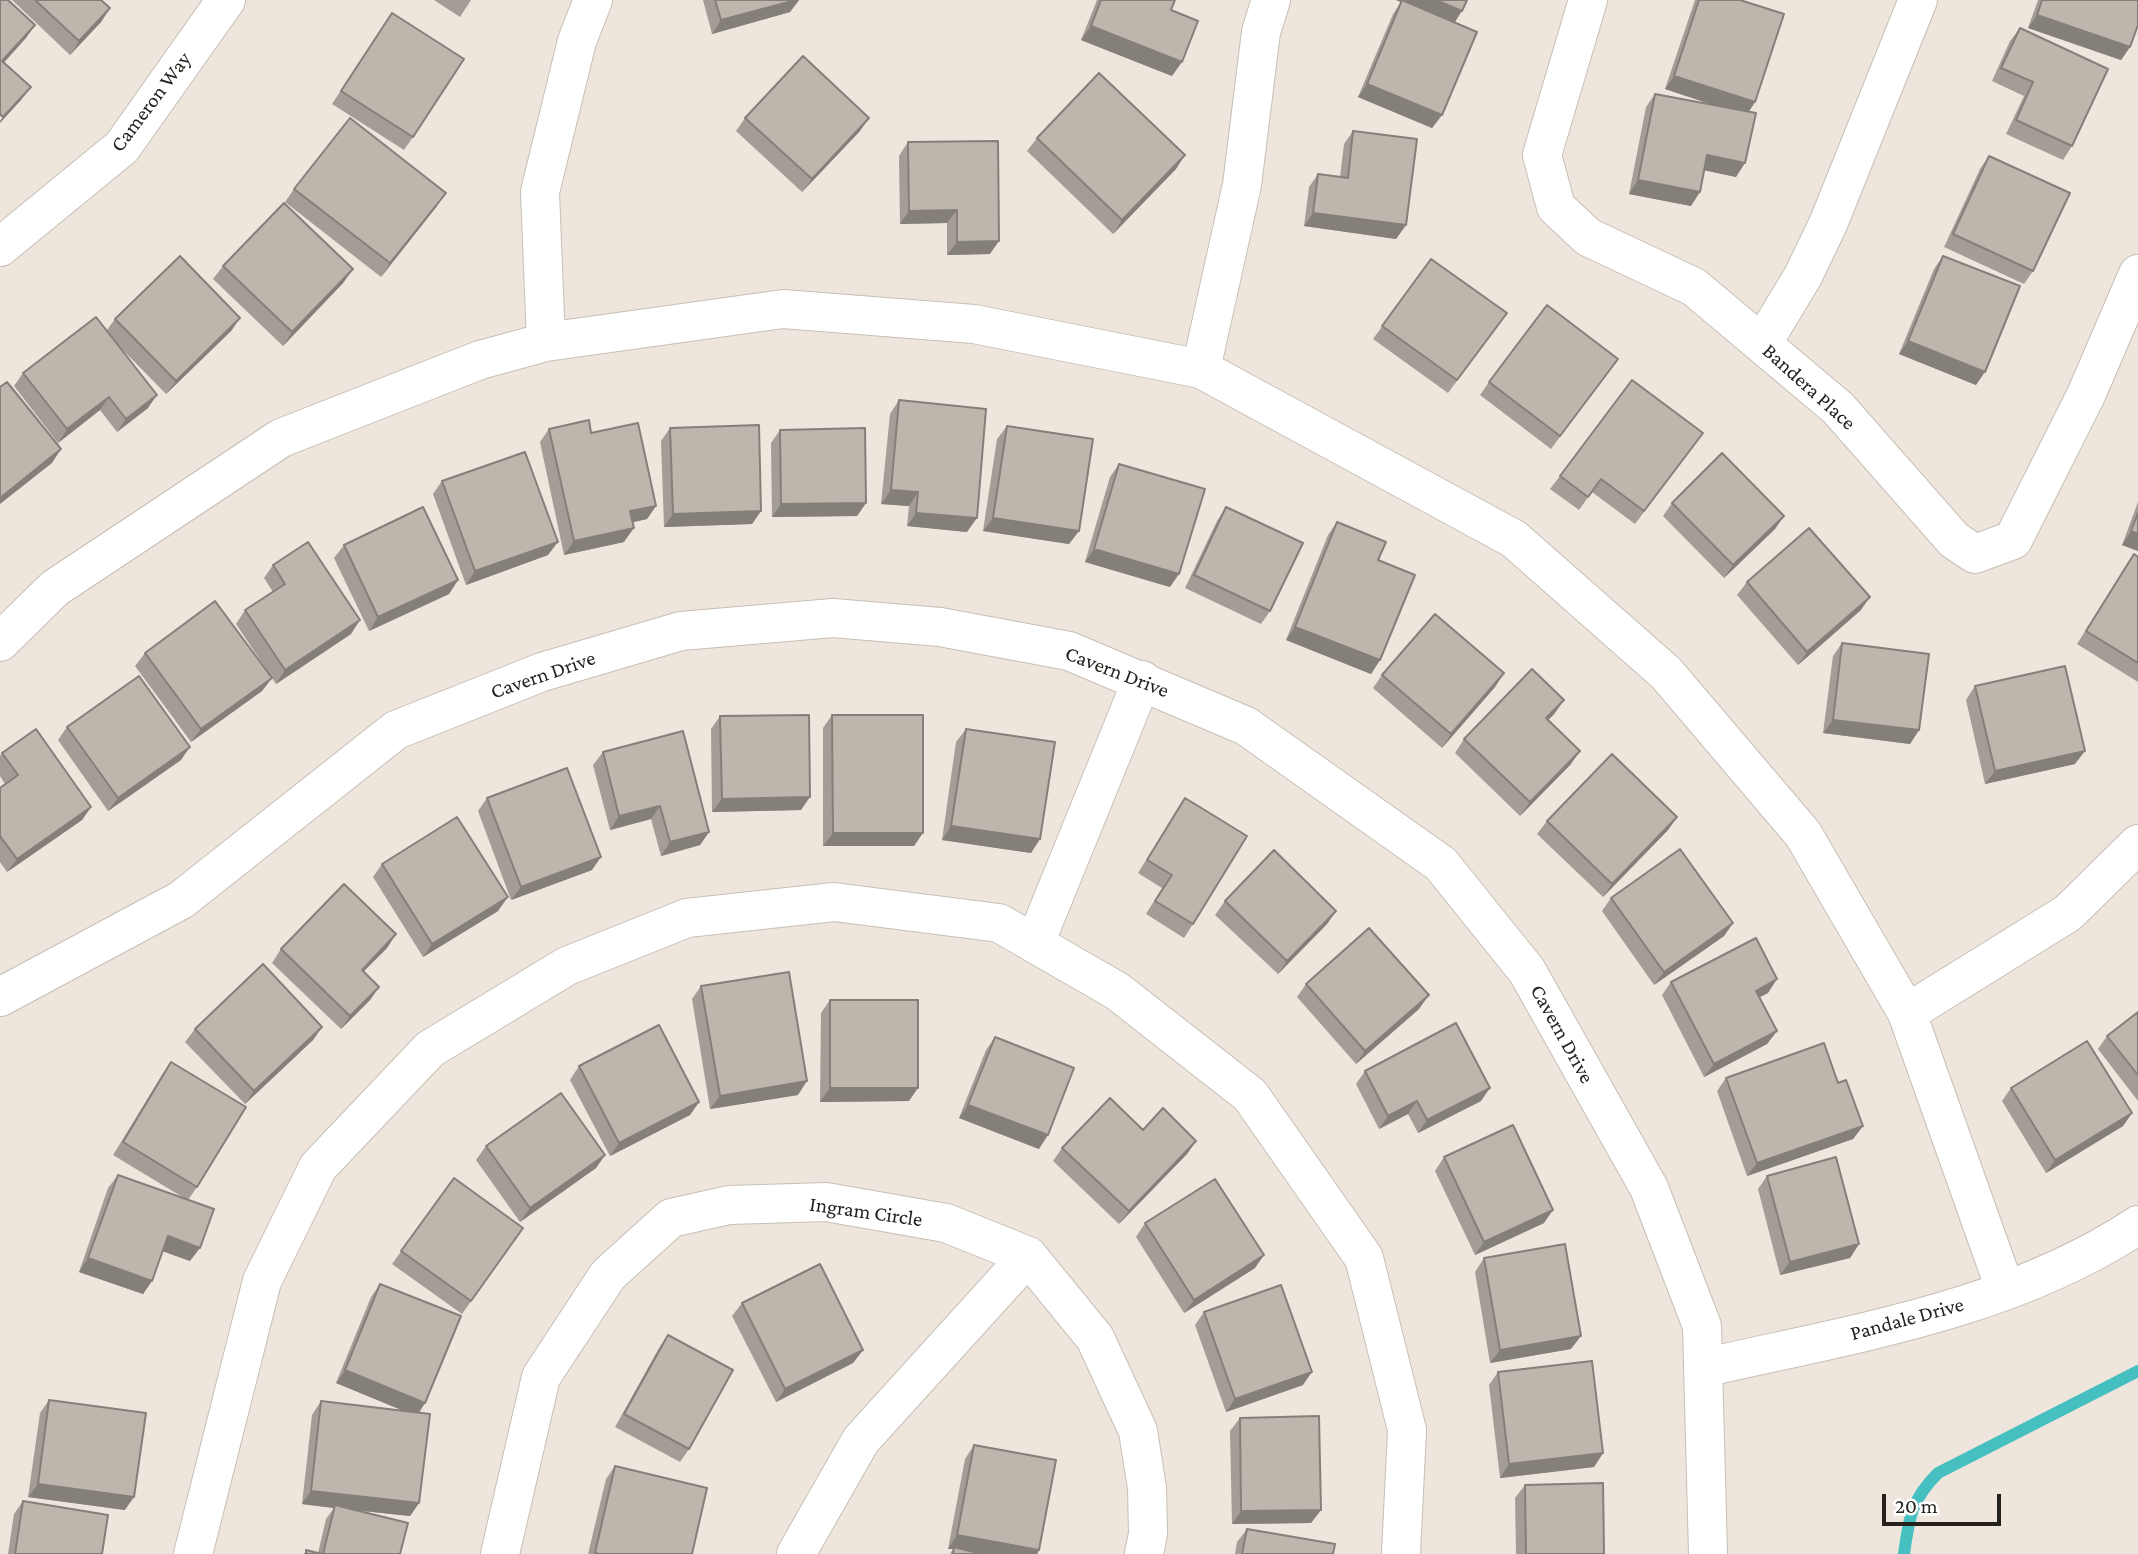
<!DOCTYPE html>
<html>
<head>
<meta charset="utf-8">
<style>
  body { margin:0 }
  #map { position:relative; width:2138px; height:1554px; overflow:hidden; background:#eee6dc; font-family:"Crimson Pro",serif }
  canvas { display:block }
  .scale { position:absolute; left:1882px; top:1494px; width:119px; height:32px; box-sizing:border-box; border:4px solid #25221e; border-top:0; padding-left:9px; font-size:21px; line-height:24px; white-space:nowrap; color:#25221e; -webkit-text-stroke:5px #fff; paint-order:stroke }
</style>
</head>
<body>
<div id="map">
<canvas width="2138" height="1554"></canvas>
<div class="scale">20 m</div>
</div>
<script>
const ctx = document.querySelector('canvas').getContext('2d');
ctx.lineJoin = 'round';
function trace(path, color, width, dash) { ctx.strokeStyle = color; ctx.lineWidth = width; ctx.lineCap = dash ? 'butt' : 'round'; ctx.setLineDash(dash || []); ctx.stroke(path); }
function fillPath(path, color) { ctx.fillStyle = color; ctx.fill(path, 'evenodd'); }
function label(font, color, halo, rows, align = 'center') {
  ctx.font = font + ' "Crimson Pro",serif'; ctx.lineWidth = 6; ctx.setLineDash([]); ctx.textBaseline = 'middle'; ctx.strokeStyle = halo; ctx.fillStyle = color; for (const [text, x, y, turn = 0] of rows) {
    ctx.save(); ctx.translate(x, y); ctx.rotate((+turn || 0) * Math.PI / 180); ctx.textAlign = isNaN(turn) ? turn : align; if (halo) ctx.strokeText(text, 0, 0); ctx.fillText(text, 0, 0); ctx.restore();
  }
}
const stream = new Path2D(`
  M1904,1554C1909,1518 1911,1500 1938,1473L2138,1371`);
const minor = new Path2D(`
  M1588,0L1542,155L1556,207L1588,237L1694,287L1838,408L1954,540L1975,554L2013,540L2086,395L2138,274
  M0,247L122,147L226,0
  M546,342L540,192L577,41L593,0
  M1762,344L1803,276L1828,224L1918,0
  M1201,369L1242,185L1261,32L1271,0
  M0,642L55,588L281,438L480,360L546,342L783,309L974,324L1201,369L1514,539L1666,673L1803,834L1907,1013L2005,1289
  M1035,943L1142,680
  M0,997L181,900L396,730L542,672L681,631L833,618L940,627L1069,651L1246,726L1441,864L1527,971L1649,1188L1702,1326L1708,1554
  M1907,1013L2068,913L2138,844
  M1703,1368C1851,1334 2010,1310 2138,1225
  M193,1554L262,1281L318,1167L430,1049L567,966L687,918L834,902L999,923L1117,991L1250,1095L1364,1258L1407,1430L1401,1554
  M500,1554L541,1377L608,1275L671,1218L729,1205L826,1202L946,1223L1028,1256L1095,1338L1138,1431L1147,1488L1148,1534L1144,1554
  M796,1554L861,1440L1028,1256`);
const wall = new Path2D(`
  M12,0H101L110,8L101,22L70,55Z
  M434,0H471L460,17Z
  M703,0H799L790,12L712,34Z
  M1097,0H1175L1171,10L1172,76L1081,40Z
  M1396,0H1467L1454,23L1442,115L1432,128L1358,97L1393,14L1401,2Z
  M1695,0H1740L1755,102L1748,112L1736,177L1704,170L1691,206L1629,194L1646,107L1655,94L1711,104L1665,89Z
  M2038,0H2138L2130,47L2121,60L2028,28Z
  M392,13L413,137L404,150L332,104Z
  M2020,28L2072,146L2063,160L2006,134L2024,96L1992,81L2010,41Z
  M745,118L860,131L802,192L736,131Z
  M1353,131L1406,225L1396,239L1304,226L1309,187L1318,174L1340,177L1344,144Z
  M1037,138L1176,169L1113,234L1027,151Z
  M908,142L990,254L947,255V223L900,224L899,156Z
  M1989,156L2033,271L2024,284L1944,247L1980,169Z
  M294,189L437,206L381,277L285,202Z
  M1943,256L1976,385L1899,354L1934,269Z
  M1431,259L1507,313L1448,393L1373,339Z
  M223,266L353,269L343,283L283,346L213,279Z
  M240,318L231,331L166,394L119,346L148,408L117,432L100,410L58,443L14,386L23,373L107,330L115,319Z
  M1618,359L1551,449L1480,395L1489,382Z
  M899,400L967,532L907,526L909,506L881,504L890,414Z
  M1007,426L1079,531L1069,544L983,531L997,439Z
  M670,428L761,511L752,524L664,527L661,441Z
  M549,429L591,433L656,506L647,519L632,522L624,542L564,555L540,442Z
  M780,430L866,503L857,516L772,517L771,443Z
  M1694,446L1635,524L1592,492L1579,510L1550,489L1560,476Z
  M1119,464L1170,587L1085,562L1110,477Z
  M442,481L548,555L466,585L433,494Z
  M2138,502V551L2122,545Z
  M1672,503L1784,516L1775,529L1724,578L1663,516Z
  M1226,507L1270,611L1261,624L1185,588L1217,521Z
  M1337,522L1378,560L1380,660L1371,674L1286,640L1328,535Z
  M344,545L458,580L449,594L369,631L334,558Z
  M2134,554L2138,557V682L2077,644Z
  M273,565L351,634L276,684L236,624L245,610L273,592L264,578Z
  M1747,582L1861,610L1798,665L1737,595Z
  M1842,643L1919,730L1910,744L1823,733L1833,656Z
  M145,653L272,678L262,691L191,742L135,666Z
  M1504,673L1495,687L1442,748L1373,688L1382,675Z
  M1975,686L2075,764L1985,784L1966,700Z
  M1555,713L1548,720L1571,764L1520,816L1455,753L1464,739Z
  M832,715L914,846H823V728Z
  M720,716L801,810L712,812L711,729Z
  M67,727L181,760L108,811L58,740Z
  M966,729L1040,839L1031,853L942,840L956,742Z
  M603,752L709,832L700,845L661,856L651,819L610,830L593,765Z
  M2,753L91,807L82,820L7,872L0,862V788L5,784L0,776V756Z
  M487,798L592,870L511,900L478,811Z
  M1185,798L1193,924L1184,938L1146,914L1162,888L1138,873Z
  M1677,817L1668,830L1603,897L1537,834L1547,821Z
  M382,864L498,911L423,957L373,877Z
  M1611,898L1733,923L1724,936L1654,985L1602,911Z
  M1225,901L1336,911L1327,924L1278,974L1215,915Z
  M396,934L387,948L363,972L379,987L370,1000L341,1029L272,963L281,949Z
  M1671,982L1768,993L1759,997L1777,1031L1767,1044L1704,1077L1662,995Z
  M1306,984L1419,1009L1356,1064L1297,997Z
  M701,986L798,1095L710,1109L692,999Z
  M830,1000L909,1101L820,1102L821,1013Z
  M2138,1012V1101L2098,1049L2107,1036Z
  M322,1027L313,1040L245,1104L185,1042L195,1029Z
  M995,1037L1039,1149L959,1118L986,1050Z
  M171,1062L197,1187L188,1200L190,1261L163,1251L152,1281L143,1294L79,1272L108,1188L118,1175L184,1198L113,1155L162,1075Z
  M579,1066L699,1102L690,1115L610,1156L570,1080Z
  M1365,1071L1481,1101L1418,1133L1408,1114L1379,1129L1356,1084Z
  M1726,1078L1838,1083L1863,1126L1853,1139L1747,1176L1717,1091Z
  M2011,1088L2132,1113L2123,1126L2046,1173L2002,1101Z
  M1143,1130L1196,1141L1187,1154L1119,1224L1053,1161L1062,1148Z
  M486,1146L605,1155L596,1168L520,1222L476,1160Z
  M1444,1157L1544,1223L1475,1255L1435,1171Z
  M1767,1176L1859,1244L1850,1258L1780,1275L1758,1189Z
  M454,1178L523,1228L462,1314L392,1264Z
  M1145,1223L1255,1268L1184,1313L1136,1237Z
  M1484,1258L1571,1349L1490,1363L1475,1272Z
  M380,1284L425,1403L419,1413V1503L410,1516L354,1510L400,1554H304L306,1550L318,1553L326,1519L334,1508L302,1504L312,1415L321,1401L404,1411L336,1383L371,1297Z
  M742,1303L863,1350L853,1363L776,1402L732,1316Z
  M1204,1312L1303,1385L1226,1412L1195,1325Z
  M668,1335L689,1449L680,1462L615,1427L659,1348Z
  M1498,1372L1603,1453L1594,1467L1500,1478L1489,1385Z
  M49,1400L125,1510L28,1497L40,1413Z
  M1240,1418L1321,1510L1311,1523L1232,1524L1230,1431Z
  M974,1445L1039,1550L1037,1554H950L953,1549H948L965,1459Z
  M615,1466L692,1554H588L606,1479Z
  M1525,1485L1604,1554H1516L1515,1498Z
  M23,1501L102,1554H8L14,1514Z
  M1247,1529L1333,1554H1235L1237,1542Z`);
const shadedWall = new Path2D(`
  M796,0H799L790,12L712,34L721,20Z
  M1396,0H1436L1462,11L1453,25Z
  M110,8L101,22L70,55L79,41Z
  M2037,15L2130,47L2121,60L2028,28Z
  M35,25L26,38L0,67V64Z
  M1091,26L1182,62L1172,76L1081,40Z
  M1674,76L1755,102L1746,116L1665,89Z
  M1367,84L1442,115L1432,128L1358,97Z
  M31,87L21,100L0,123V121L3,117Z
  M869,118L860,131L802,192L812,179Z
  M1185,155L1176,169L1113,234L1122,220Z
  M1707,155L1745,163L1736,177L1698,169Z
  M1638,180L1700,192L1691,206L1629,194Z
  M446,193L437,206L381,277L390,263Z
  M957,210L947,223L900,224L909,211Z
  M1313,213L1406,225L1396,239L1304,226Z
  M999,241L990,254L947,255L957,242Z
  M353,269L343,283L283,346L292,332Z
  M240,318L231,331L166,394L176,381Z
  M1908,341L1985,372L1976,385L1899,354Z
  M157,395L148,408L117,432L126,419Z
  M109,397L100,410L58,443L67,429Z
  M61,449L52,463L0,504V498Z
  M891,490L918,492L909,506L881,504Z
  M866,503L857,516L772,517L781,504Z
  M656,506L647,519L621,525L630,511Z
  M761,511L752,524L664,527L673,514Z
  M916,513L977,518L967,532L907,526Z
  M1784,516L1775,529L1724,578L1733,565Z
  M993,518L1079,531L1069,544L983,531Z
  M634,528L624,542L564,555L574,541Z
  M2131,531L2138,534V551L2122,545Z
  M558,542L548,555L466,585L475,571Z
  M1094,549L1179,574L1170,587L1085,562Z
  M458,580L449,594L369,631L378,617Z
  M1870,597L1861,610L1798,665L1807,652Z
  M360,620L351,634L276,684L285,670Z
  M1295,627L1380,660L1371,674L1286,640Z
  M1504,673L1495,687L1442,748L1451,734Z
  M272,678L262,691L191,742L201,729Z
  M1564,700L1555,713L1537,732L1546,718Z
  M1833,720L1919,730L1910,744L1823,733Z
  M190,747L181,760L108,811L118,798Z
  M1580,751L1571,764L1520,816L1530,802Z
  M2085,751L2075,764L1985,784L1995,771Z
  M810,797L801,810L712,812L722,799Z
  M660,806L651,819L610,830L619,816Z
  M91,807L82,820L7,872L17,859Z
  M1677,817L1668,830L1603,897L1612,884Z
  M951,826L1040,839L1031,853L942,840Z
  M709,832L700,845L661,856L670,842Z
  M833,833H923L914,846H823Z
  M601,857L592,870L511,900L521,887Z
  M508,897L498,911L423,957L432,944Z
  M1336,911L1327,924L1278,974L1287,961Z
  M1733,923L1724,936L1654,985L1664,972Z
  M396,934L387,948L352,983L362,970Z
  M1777,979L1768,993L1747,1004L1756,991Z
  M379,987L370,1000L341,1029L350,1016Z
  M1429,995L1419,1009L1356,1064L1365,1051Z
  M322,1027L313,1040L245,1104L254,1091Z
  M1777,1031L1767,1044L1704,1077L1714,1064Z
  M807,1081L798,1095L710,1109L720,1096Z
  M830,1088H918L909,1101L820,1102Z
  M1490,1088L1481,1101L1418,1133L1427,1120Z
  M1417,1101L1408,1114L1379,1129L1388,1116Z
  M699,1102L690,1115L610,1156L619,1143Z
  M968,1105L1048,1135L1039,1149L959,1118Z
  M2132,1113L2123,1126L2046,1173L2055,1160Z
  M1863,1126L1853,1139L1747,1176L1757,1163Z
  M1196,1141L1187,1154L1119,1224L1129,1211Z
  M605,1155L596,1168L520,1222L530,1208Z
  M1553,1210L1544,1223L1475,1255L1484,1242Z
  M168,1236L200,1248L190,1261L159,1250Z
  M1859,1244L1850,1258L1780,1275L1790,1262Z
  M1264,1255L1255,1268L1184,1313L1194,1300Z
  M88,1258L152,1281L143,1294L79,1272Z
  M1581,1336L1571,1349L1490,1363L1500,1350Z
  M863,1350L853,1363L776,1402L785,1389Z
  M345,1370L425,1403L416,1416L336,1383Z
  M1312,1372L1303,1385L1226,1412L1235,1399Z
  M1603,1453L1594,1467L1500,1478L1509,1464Z
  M38,1484L134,1497L125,1510L28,1497Z
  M311,1491L419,1503L410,1516L335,1508V1505L334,1508L302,1504Z
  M1321,1510L1311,1523L1232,1524L1241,1511Z
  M957,1535L1039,1550L1037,1554H978L954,1547L953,1549H948Z`);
const building = new Path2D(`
  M0,0H8L35,25L2,61L31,87L3,117L0,114Z
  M35,0H101L110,8L79,41Z
  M715,0H796L721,20Z
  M1101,0H1175L1171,10L1198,21L1182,62L1091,26Z
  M1402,0L1477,32L1442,115L1367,84Z
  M1436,0H1467L1462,11Z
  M1699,0H1740L1784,14L1755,102L1674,76Z
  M2042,0H2138V25L2130,47L2037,15Z
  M392,13L464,59L413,137L341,91Z
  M2020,28L2108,69L2072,146L2016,120L2033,82L2001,68Z
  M803,56L869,118L812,179L745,118Z
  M1099,73L1185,155L1122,220L1037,138Z
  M1655,94L1756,113L1745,163L1707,155L1700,192L1638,180Z
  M350,118L446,193L390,263L294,189Z
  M1353,131L1417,139L1406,225L1313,213L1318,174L1348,178Z
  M998,141L999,241L957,242V210L909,211L908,142Z
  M1989,156L2070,193L2033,271L1953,234Z
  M284,203L353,269L292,332L223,266Z
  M180,256L240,318L176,381L115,319Z
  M1943,256L2020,286L1985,372L1908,341Z
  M1431,259L1507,313L1457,380L1382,326Z
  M1547,305L1618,359L1560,436L1489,382Z
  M96,317L157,395L126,419L109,397L67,429L23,373Z
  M1632,380L1703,433L1644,511L1601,479L1588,497L1560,476Z
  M7,382L61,449L0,498V387Z
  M899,400L986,409L977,518L916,513L918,492L891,490Z
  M589,420L591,433L638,423L656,506L630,511L634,528L574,541L549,429Z
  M759,425L761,511L673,514L670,428Z
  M1007,426L1093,439L1079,531L993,518Z
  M865,428L866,503L781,504L780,430Z
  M525,452L558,542L475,571L442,481Z
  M1722,453L1784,516L1733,565L1672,503Z
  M1119,464L1205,489L1179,574L1094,549Z
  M423,507L458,580L378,617L344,545Z
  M1226,507L1303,543L1270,611L1194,575Z
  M2138,513V534L2131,531Z
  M1337,522L1386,542L1378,560L1415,575L1380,660L1295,627Z
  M1809,528L1870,597L1807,652L1747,582Z
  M308,542L360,620L285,670L245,610L285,584L273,565Z
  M2134,554L2138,557V663L2086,631Z
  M215,601L272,678L201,729L145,653Z
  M1435,614L1504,673L1451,734L1382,675Z
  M1842,643L1929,654L1919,730L1833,720Z
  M2065,666L2085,751L1995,771L1975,686Z
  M1532,669L1564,700L1546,718L1580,751L1530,802L1464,739Z
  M139,676L190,747L118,798L67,727Z
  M809,715L810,797L722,799L720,716Z
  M832,715H923V833H833Z
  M36,729L91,807L17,859L0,836V788L18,775L2,753Z
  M966,729L1055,742L1040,839L951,826Z
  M683,731L709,832L670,842L660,806L619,816L603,752Z
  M1612,754L1677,817L1612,884L1547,821Z
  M567,768L601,857L521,887L487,798Z
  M1185,798L1247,836L1193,924L1155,901L1172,875L1147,860Z
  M457,817L508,897L432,944L382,864Z
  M1680,849L1733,923L1664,972L1611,898Z
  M1274,850L1336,911L1287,961L1225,901Z
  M344,884L396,934L362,970L379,987L350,1016L281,949Z
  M1369,928L1429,995L1365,1051L1306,984Z
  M1756,938L1777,979L1756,991L1777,1031L1714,1064L1671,982Z
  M263,964L322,1027L254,1091L195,1029Z
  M789,972L807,1081L720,1096L701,986Z
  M830,1000H918V1088H830Z
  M2138,1012V1075L2107,1036Z
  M1456,1023L1490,1088L1427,1120L1417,1101L1388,1116L1365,1071Z
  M659,1025L699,1102L619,1143L579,1066Z
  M995,1037L1074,1068L1048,1135L968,1105Z
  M2087,1041L2132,1113L2055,1160L2011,1088Z
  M1824,1043L1838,1083L1846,1080L1863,1126L1757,1163L1726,1078Z
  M171,1062L246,1107L197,1187L123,1142Z
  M561,1093L605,1155L530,1208L486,1146Z
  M1110,1098L1143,1130L1163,1108L1196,1141L1129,1211L1062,1148Z
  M1513,1125L1553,1210L1484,1242L1444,1157Z
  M1836,1157L1859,1244L1790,1262L1767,1176Z
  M118,1175L214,1209L200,1248L168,1236L152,1281L88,1258Z
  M454,1178L523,1228L471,1301L401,1251Z
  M1215,1179L1264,1255L1194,1300L1145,1223Z
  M1565,1244L1581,1336L1500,1350L1484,1258Z
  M820,1264L863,1350L785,1389L742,1303Z
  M380,1284L461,1316L425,1403L345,1370Z
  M1281,1285L1312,1372L1235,1399L1204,1312Z
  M668,1335L733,1370L689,1449L624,1414Z
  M1592,1361L1603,1453L1509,1464L1498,1372Z
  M49,1400L146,1413L134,1497L38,1484Z
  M321,1401L430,1414L419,1503L311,1491Z
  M1319,1416L1321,1510L1241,1511L1240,1418Z
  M974,1445L1056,1460L1039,1550L957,1535Z
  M615,1466L707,1488L692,1554H600L595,1553Z
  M1603,1483L1604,1554H1526L1525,1485Z
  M23,1501L108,1515L102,1554H15Z
  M335,1505L408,1523L400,1554H323Z
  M1247,1529L1335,1544L1333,1554H1242Z
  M954,1547L981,1554H953Z
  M306,1550L322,1554H306Z`);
const streetNames = [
  ["Cameron Way",151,102,-53],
  ["Bandera Place",1809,387,42],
  ["Cavern Drive",1117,672,21],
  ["Cavern Drive",543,675,-19],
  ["Cavern Drive",1562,1034,61],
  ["Ingram Circle",866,1212,8],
  ["Pandale Drive",1907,1319,-15]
];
trace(stream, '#46bfc0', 12);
trace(minor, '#c7bfb6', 40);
trace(minor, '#fff', 38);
fillPath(wall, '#a39d95');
fillPath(shadedWall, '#857f79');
fillPath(building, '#beb6ad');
trace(building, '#857f79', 2);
label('21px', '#25221e', '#fff', streetNames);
</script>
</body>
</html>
